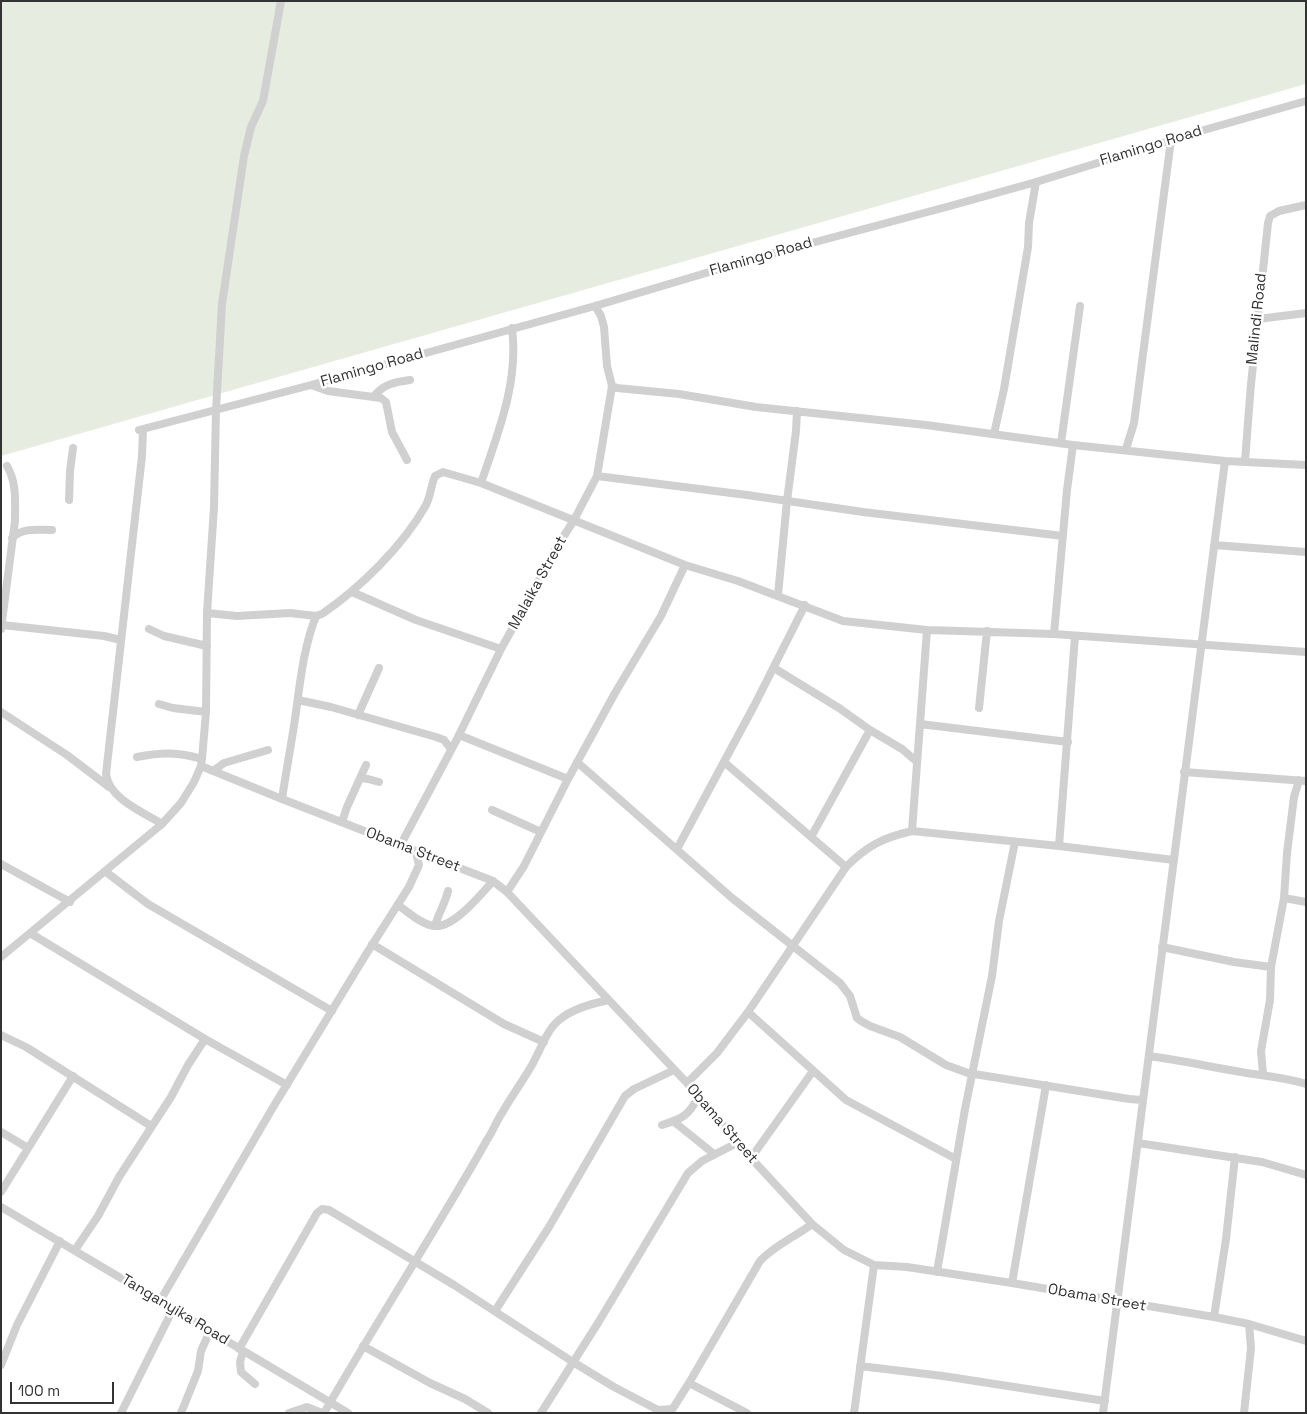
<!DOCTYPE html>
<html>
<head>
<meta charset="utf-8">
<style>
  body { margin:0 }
  #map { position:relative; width:1307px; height:1414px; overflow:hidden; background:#fff; font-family:"Space Grotesk",sans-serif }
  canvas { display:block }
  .frame { position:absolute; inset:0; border:2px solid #333; pointer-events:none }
  .scale { position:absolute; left:10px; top:1382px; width:104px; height:22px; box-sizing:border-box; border:2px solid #333; border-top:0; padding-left:6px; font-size:15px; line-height:18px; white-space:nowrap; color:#333; -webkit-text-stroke:4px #fff; paint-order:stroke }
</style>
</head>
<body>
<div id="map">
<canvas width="1307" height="1414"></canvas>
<div class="frame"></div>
<div class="scale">100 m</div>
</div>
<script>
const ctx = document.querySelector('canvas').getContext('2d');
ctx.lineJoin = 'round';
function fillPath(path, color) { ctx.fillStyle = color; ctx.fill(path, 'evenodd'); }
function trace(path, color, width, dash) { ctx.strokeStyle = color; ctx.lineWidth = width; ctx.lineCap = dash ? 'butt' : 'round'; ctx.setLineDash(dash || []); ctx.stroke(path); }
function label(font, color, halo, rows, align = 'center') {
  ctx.font = font + ' "Space Grotesk",sans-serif'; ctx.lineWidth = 5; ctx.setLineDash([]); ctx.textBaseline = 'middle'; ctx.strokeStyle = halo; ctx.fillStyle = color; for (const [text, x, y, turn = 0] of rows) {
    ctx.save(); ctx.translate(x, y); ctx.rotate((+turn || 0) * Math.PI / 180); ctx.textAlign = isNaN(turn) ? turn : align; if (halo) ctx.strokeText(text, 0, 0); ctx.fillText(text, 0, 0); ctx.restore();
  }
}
const green = new Path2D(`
  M1,1H1306V84L1,456Z`);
const minor = new Path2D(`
  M1258,319L1306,313
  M311,385L328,391L381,398L386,402L392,432L407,460
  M612,386L617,388L679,394L756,407L926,425L1073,445L1225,461L1306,465
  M374,396C384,384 395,382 410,380
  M143,429L142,456L106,774C109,799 143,812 162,824
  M139,430L311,385L595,306L763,256L950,206L1036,182L1204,130L1306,101
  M994,434L1004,389L1028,247L1029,223L1036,182
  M1061,443L1080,306
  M1126,449L1134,423L1171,140
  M1245,461L1251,384L1268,223L1270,216L1279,211L1306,205
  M597,476L747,495L863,512L1063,536
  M481,483C498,433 519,382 512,328
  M69,500L70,471L73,448
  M12,538C23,527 38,530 52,530
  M1214,545L1306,552
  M352,592L416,620L501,649
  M778,595L787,501L796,431L797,411
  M207,613L237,616L290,613L316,616L322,614C360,588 403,546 426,505C431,495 431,485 435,476L443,472L481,483L685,565L738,581L843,621L927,630L1054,634L1306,652
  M2,625L104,636L121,640
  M1,629L15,521C15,502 17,483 7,466
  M149,629L164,636L207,646
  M1054,634L1067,490L1073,445
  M774,668L839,708L870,730L902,749L916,761
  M298,700L331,707L436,737L444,740L451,749
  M159,704L173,708L206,712
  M979,708L987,631
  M1,712L67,755L109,787
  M358,715L379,668
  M920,724L1068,742
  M459,735L568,779
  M137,757C162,752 178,752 202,759
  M577,762L732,898L840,983L850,996L857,1018L861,1021L870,1026L900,1037L946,1065L968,1073L1129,1099L1142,1100
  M724,762L846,867
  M201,766L282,799L493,881L507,892L687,1083L751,1158L812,1224L844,1250L874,1265L907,1267L1012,1283L1214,1317L1249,1324L1306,1341
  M213,771L224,763L268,750
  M1184,772L1306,781
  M361,778L368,779L379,782
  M282,799C286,772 291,746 295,719C300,684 303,649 316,616
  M492,810L541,832
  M342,822L347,807L366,765
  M912,831L927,630
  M811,837L870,730
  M400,846L457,739L501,649L535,588L552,555L574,520L597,476L612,386L607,366L604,327L601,316L595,306
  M1059,846L1075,636
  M677,849L754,706L805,605
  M1,864L70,902
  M106,872L148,904L332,1011
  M507,892L524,866L568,779L615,693L661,616L685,565
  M1284,898L1306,902
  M398,905C408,912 422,925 435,926C454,928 481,894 493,881
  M435,926C438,914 445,904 448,891
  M30,933L205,1039L287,1085
  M372,944L504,1024L544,1042
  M1162,947L1234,962L1271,967
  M1,957L162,824L181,803L194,782L201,766L202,759L206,712L207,613L214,507L216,410L222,304L244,156L251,127L263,101L281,1
  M748,1012L846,1100L956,1159
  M1,1035L26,1047L151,1126
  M1149,1056C1180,1060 1210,1067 1241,1072C1263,1076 1284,1077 1306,1084
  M1263,1074L1261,1051L1270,1000L1271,967L1284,898L1287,853L1294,797L1299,780
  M687,1083L717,1053L748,1012L846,867C867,846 882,838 912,831L1059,846L1174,860
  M673,1121L714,1154
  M662,1125C681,1119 689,1116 698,1097
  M1,1132L28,1148
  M1138,1143L1262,1162L1306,1175
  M751,1158L813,1071
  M1,1192L73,1076
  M1,1207L348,1413
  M75,1250L98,1216L119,1177L171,1097L188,1065L205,1039
  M937,1272L965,1109L992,976L999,921L1015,842
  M1012,1283L1046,1085
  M160,1301L272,1109L365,956L409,887L419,865L416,852
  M495,1311L549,1227L625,1096L634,1089L674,1070
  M1214,1317L1226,1239L1235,1157
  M363,1346L430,1383L465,1399L488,1413
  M239,1349L317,1213L322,1209L329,1210L454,1285L573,1362L614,1387L658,1410L672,1409
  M243,1351L240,1362L241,1372L255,1384
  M1,1365L17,1325L60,1241
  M860,1366L943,1376L1105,1401
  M689,1383L747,1413
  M121,1413L173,1309
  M181,1413L198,1371L201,1351L210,1331
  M289,1413L307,1407L322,1413
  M324,1413C377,1321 435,1232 487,1140C493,1131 496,1122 502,1113C511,1097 522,1082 532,1065C540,1051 546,1031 559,1020C572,1009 591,1004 608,1000
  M541,1413L598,1323L688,1173L702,1161L737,1143
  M670,1413L689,1383L760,1261C775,1245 795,1237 812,1224
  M854,1413L874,1265
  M1103,1413L1225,461
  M1244,1413L1251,1348L1249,1324`);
const streetNames = [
  ["Flamingo Road",1151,146,-17],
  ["Flamingo Road",761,257,-16],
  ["Malindi Road",1257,319,-84],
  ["Flamingo Road",372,368,-16],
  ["Malaika Street",538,583,-61],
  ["Obama Street",413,850,21],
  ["Obama Street",722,1124,49],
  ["Obama Street",1097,1298,10],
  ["Tanganyika Road",175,1310,31]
];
fillPath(green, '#e6ecdf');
trace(minor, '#d0d0d0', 8);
label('15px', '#333', '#fff', streetNames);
</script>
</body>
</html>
